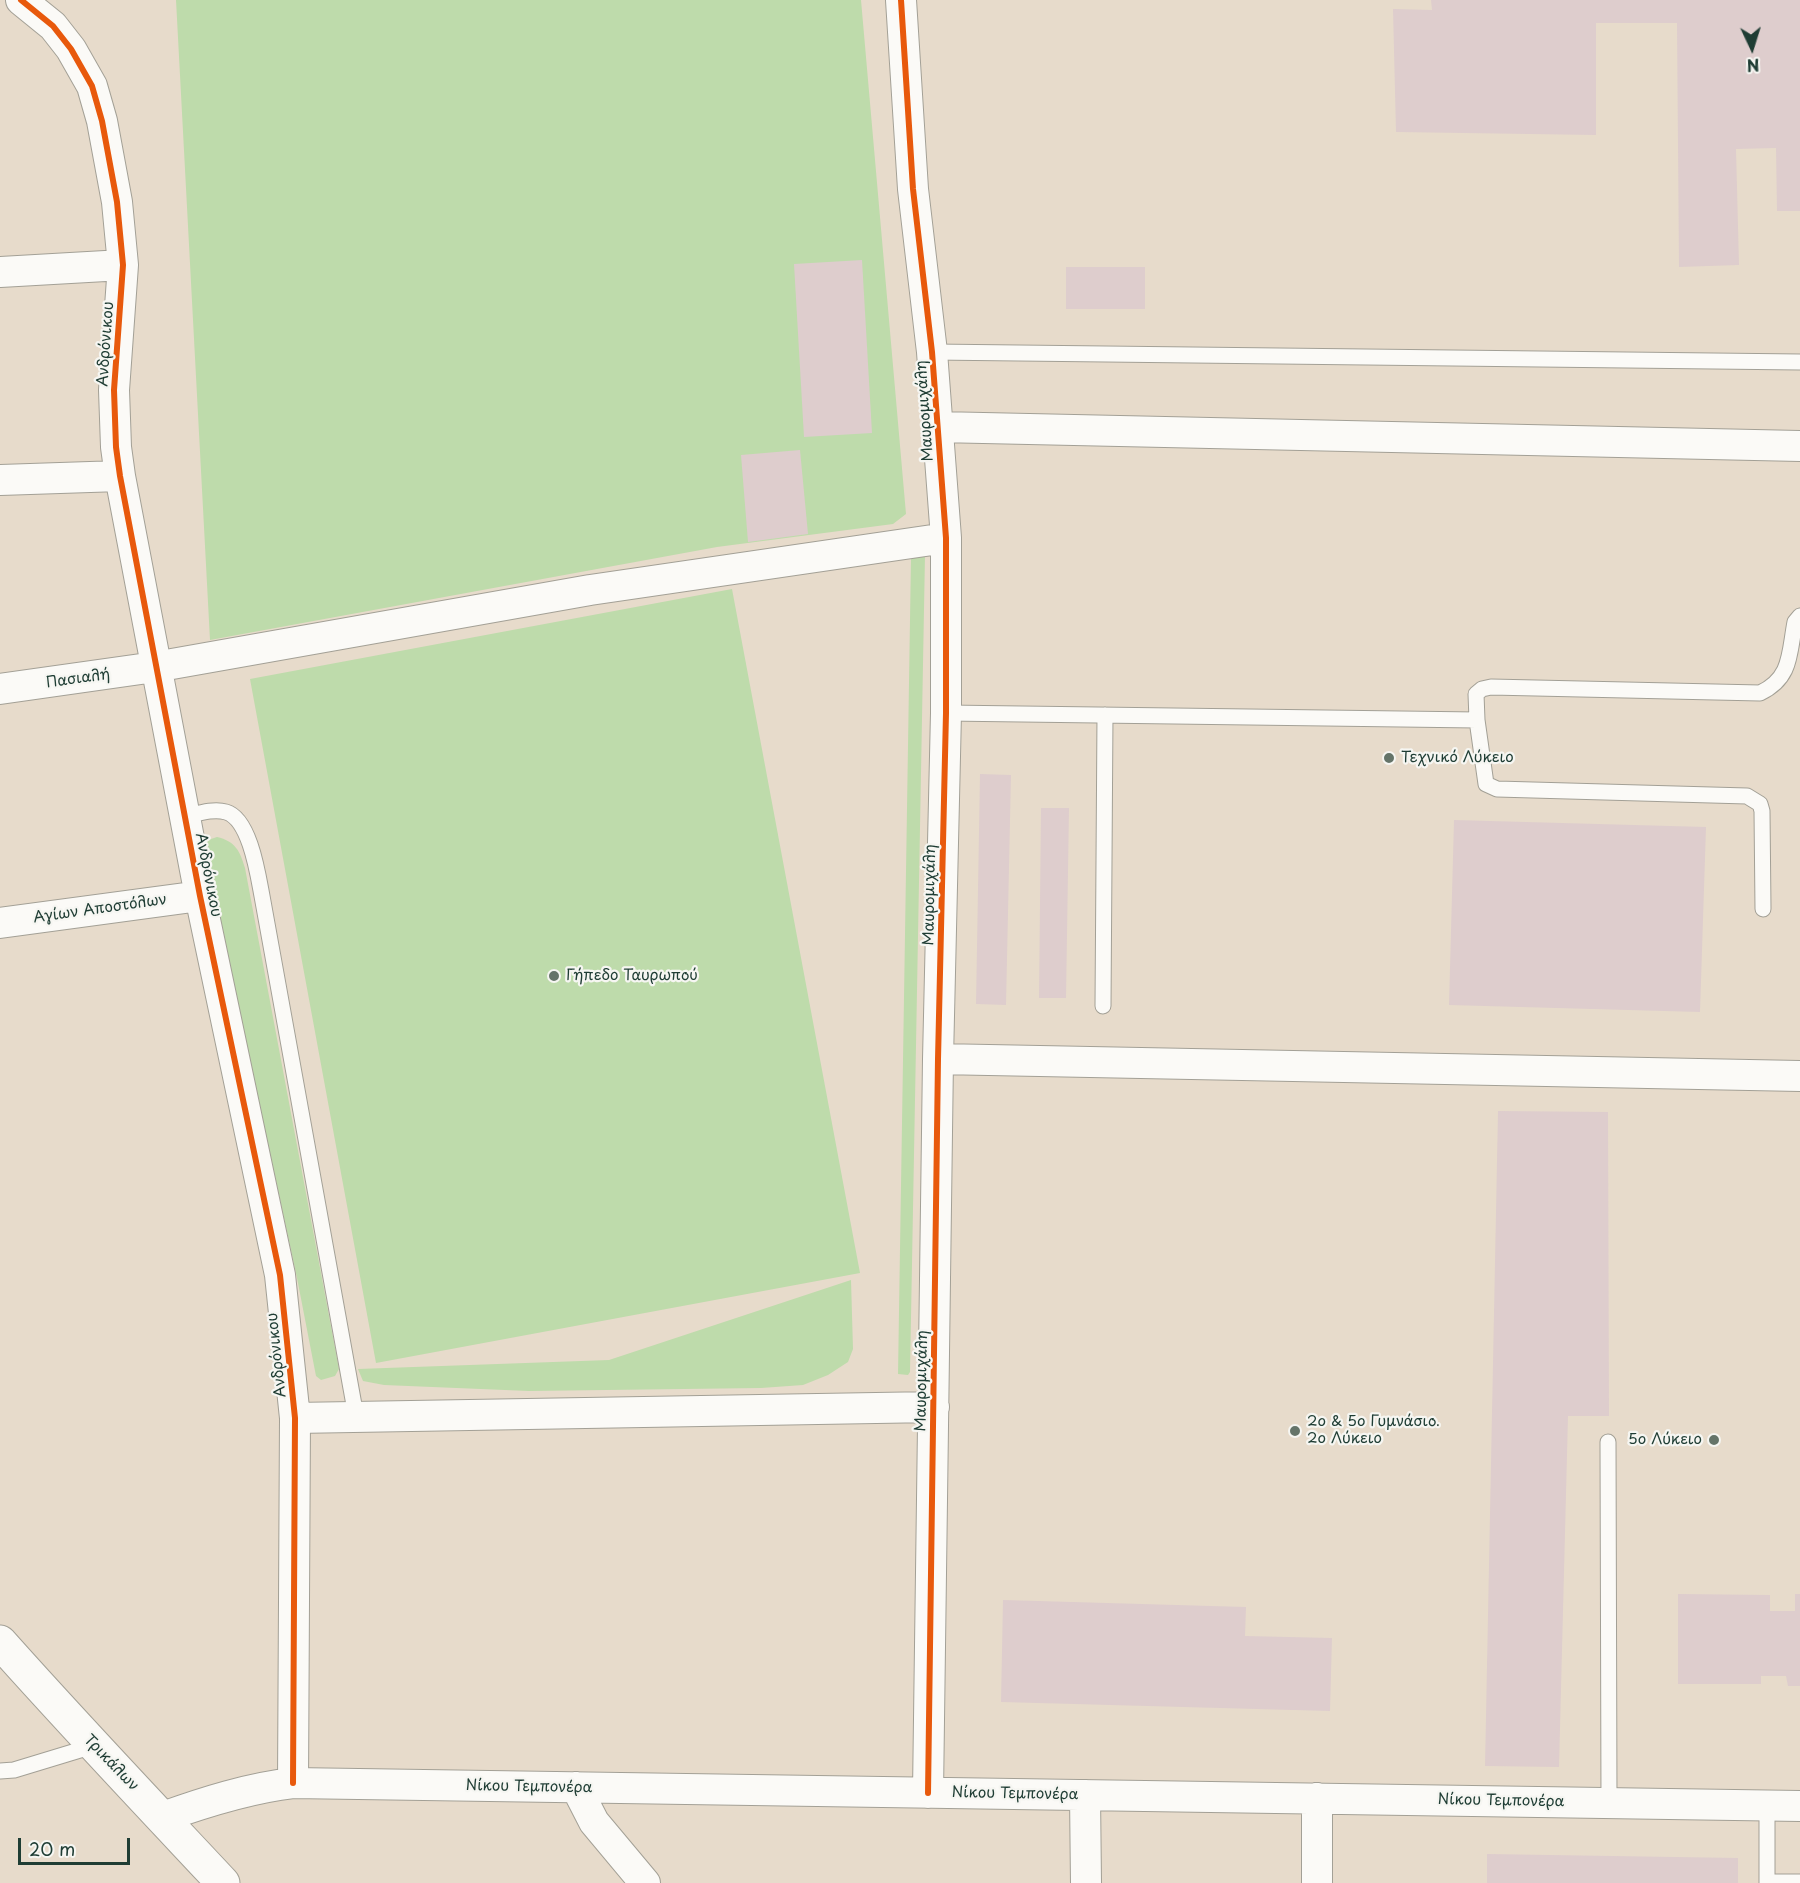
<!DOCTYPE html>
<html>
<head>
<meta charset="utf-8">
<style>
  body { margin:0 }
  #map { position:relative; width:1800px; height:1883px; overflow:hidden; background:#e7dbcb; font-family:"Playpen Sans",sans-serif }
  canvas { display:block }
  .north { position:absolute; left:1722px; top:18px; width:60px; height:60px; -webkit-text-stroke:4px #f6f6f2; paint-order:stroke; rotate:176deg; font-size:16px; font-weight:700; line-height:24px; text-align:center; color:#1f3d34 }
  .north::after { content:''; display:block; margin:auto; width:21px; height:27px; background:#1f3d34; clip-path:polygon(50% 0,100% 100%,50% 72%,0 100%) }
  .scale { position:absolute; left:18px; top:1838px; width:112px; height:27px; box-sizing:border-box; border:3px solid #1f3d34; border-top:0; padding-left:8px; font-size:18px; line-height:21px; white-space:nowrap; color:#1f3d34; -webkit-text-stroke:4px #f6f6f2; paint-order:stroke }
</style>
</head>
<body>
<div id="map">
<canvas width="1800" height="1883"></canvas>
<div class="north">N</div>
<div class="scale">20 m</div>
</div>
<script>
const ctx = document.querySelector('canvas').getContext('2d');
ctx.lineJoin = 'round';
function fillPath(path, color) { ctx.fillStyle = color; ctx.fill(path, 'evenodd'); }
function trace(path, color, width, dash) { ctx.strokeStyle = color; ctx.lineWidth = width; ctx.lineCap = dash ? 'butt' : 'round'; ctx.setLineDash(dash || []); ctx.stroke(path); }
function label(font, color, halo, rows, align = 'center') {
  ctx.font = font + ' "Playpen Sans",sans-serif'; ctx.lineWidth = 4.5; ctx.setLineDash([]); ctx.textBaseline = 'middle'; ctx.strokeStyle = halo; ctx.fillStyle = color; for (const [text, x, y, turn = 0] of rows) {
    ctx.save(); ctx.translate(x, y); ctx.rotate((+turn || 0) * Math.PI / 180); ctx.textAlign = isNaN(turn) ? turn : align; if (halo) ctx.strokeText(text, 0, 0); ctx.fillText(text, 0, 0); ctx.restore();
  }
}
const green = new Path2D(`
  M176,0H861L906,514L893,524L717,547L210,640Z
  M925,555L910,1372L908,1375L898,1374L911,557Z
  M732,589L860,1273L376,1363L250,679Z
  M217,837C235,841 240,851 245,868L339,1369L335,1376L321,1380L316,1376L297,1278L204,848L208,840Z
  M851,1280L853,1349L848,1362L828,1375L803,1385L761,1388L529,1391L384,1385L363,1381L358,1369L609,1360Z`);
const building = new Path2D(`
  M1431,0H1800V211H1777L1776,148L1736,149L1739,265L1679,267L1677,23H1596V135L1396,132L1393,9L1432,10Z
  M862,260L872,433L804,437L794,264Z
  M1066,267H1145V309H1066Z
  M800,450L808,534L748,542L741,455Z
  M980,774L1011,775L1006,1005L976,1004Z
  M1041,808H1069L1066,998H1039Z
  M1454,820L1706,827L1700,1012L1449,1005Z
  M1498,1111L1608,1112L1609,1416H1568L1559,1767L1485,1766Z
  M1678,1594L1770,1595V1611H1795V1594H1800V1686H1788L1786,1676H1761V1684H1678Z
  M1003,1600L1246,1607L1245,1636L1332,1638L1330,1711L1001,1702Z
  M1487,1854L1738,1858V1883H1487Z`);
const service = new Path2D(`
  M932,352L1800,362
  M946,713L1477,720L1476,694L1482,689L1491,687L1760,693C1792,678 1789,653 1795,622L1800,616
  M1477,720L1486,784L1497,789L1747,796L1760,804L1762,811L1763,909
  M184,817C197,814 213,808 226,812C250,819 258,875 262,896L356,1416
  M1103,1006L1105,715
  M1608,1442L1609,1803
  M0,1771L14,1770L93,1746
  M1767,1805V1883
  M1767,1882H1800`);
const minor = new Path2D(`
  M21,0L53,26L71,49L92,86L102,121L117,202L123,265L114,390L116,447L120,476L200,896L280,1275L295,1418L293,1783
  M901,0L913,189L932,352L946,538V713L938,1059L928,1793
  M0,272L123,265
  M938,427L1800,446
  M0,480L120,476
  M0,689L155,667L590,590L946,538
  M0,923L200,896
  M938,1059L1800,1076
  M295,1418L934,1407
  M576,1787L594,1822L645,1883
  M1085,1795L1086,1883
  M163,1817C205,1802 249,1788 293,1783L1800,1806
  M1317,1883V1798`);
const secondary = new Path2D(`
  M0,1642C73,1724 148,1803 223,1883`);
const cycleway = new Path2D(`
  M21,0L53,26L71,49L92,86L102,121L117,202L123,265L114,390L116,447L120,476L200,896L280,1275L295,1418L293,1783
  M901,0L913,189L932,352L946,538V713L938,1059L928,1793`);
const markers = [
  [1389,758,6,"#657469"],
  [554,976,6,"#657469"],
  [1295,1431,6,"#657469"],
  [1714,1440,6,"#657469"]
];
const streetNames = [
  ["Ανδρόνικου",106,344,-86],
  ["Μαυρομιχάλη",925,411,-94],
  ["Πασιαλή",78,679,-8],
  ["Ανδρόνικου",208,875,79],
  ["Μαυρομιχάλη",930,895,-89],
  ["Αγίων Αποστόλων",100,909,-8],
  ["Ανδρόνικου",277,1355,-96],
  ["Μαυρομιχάλη",922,1381,-89],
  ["Τρικάλων",111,1763,46],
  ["Νίκου Τεμπονέρα",529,1787,1],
  ["Νίκου Τεμπονέρα",1015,1794,1],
  ["Νίκου Τεμπονέρα",1501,1801,1]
];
const poiNames = [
  ["Τεχνικό Λύκειο",1401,758],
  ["Γήπεδο Ταυρωπού",566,976],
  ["2ο & 5ο Γυμνάσιο.",1307,1422],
  ["2ο Λύκειο",1307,1439],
  ["5ο Λύκειο",1702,1440,"right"]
];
fillPath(green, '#bedbab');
fillPath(building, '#decdcd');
trace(service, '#a3a096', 17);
trace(minor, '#a3a096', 32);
trace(secondary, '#a3a096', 35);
trace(service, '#fbfaf7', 15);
trace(minor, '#fbfaf7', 30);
trace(secondary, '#fbfaf7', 33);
trace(cycleway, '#e8590c', 6);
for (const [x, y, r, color] of markers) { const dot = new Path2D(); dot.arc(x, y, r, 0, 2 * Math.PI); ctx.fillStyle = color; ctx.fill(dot); trace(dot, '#f6f6f2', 2); }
label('15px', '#1f3d34', '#f6f6f2', streetNames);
label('15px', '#1f3d34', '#f6f6f2', poiNames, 'left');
</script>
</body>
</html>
